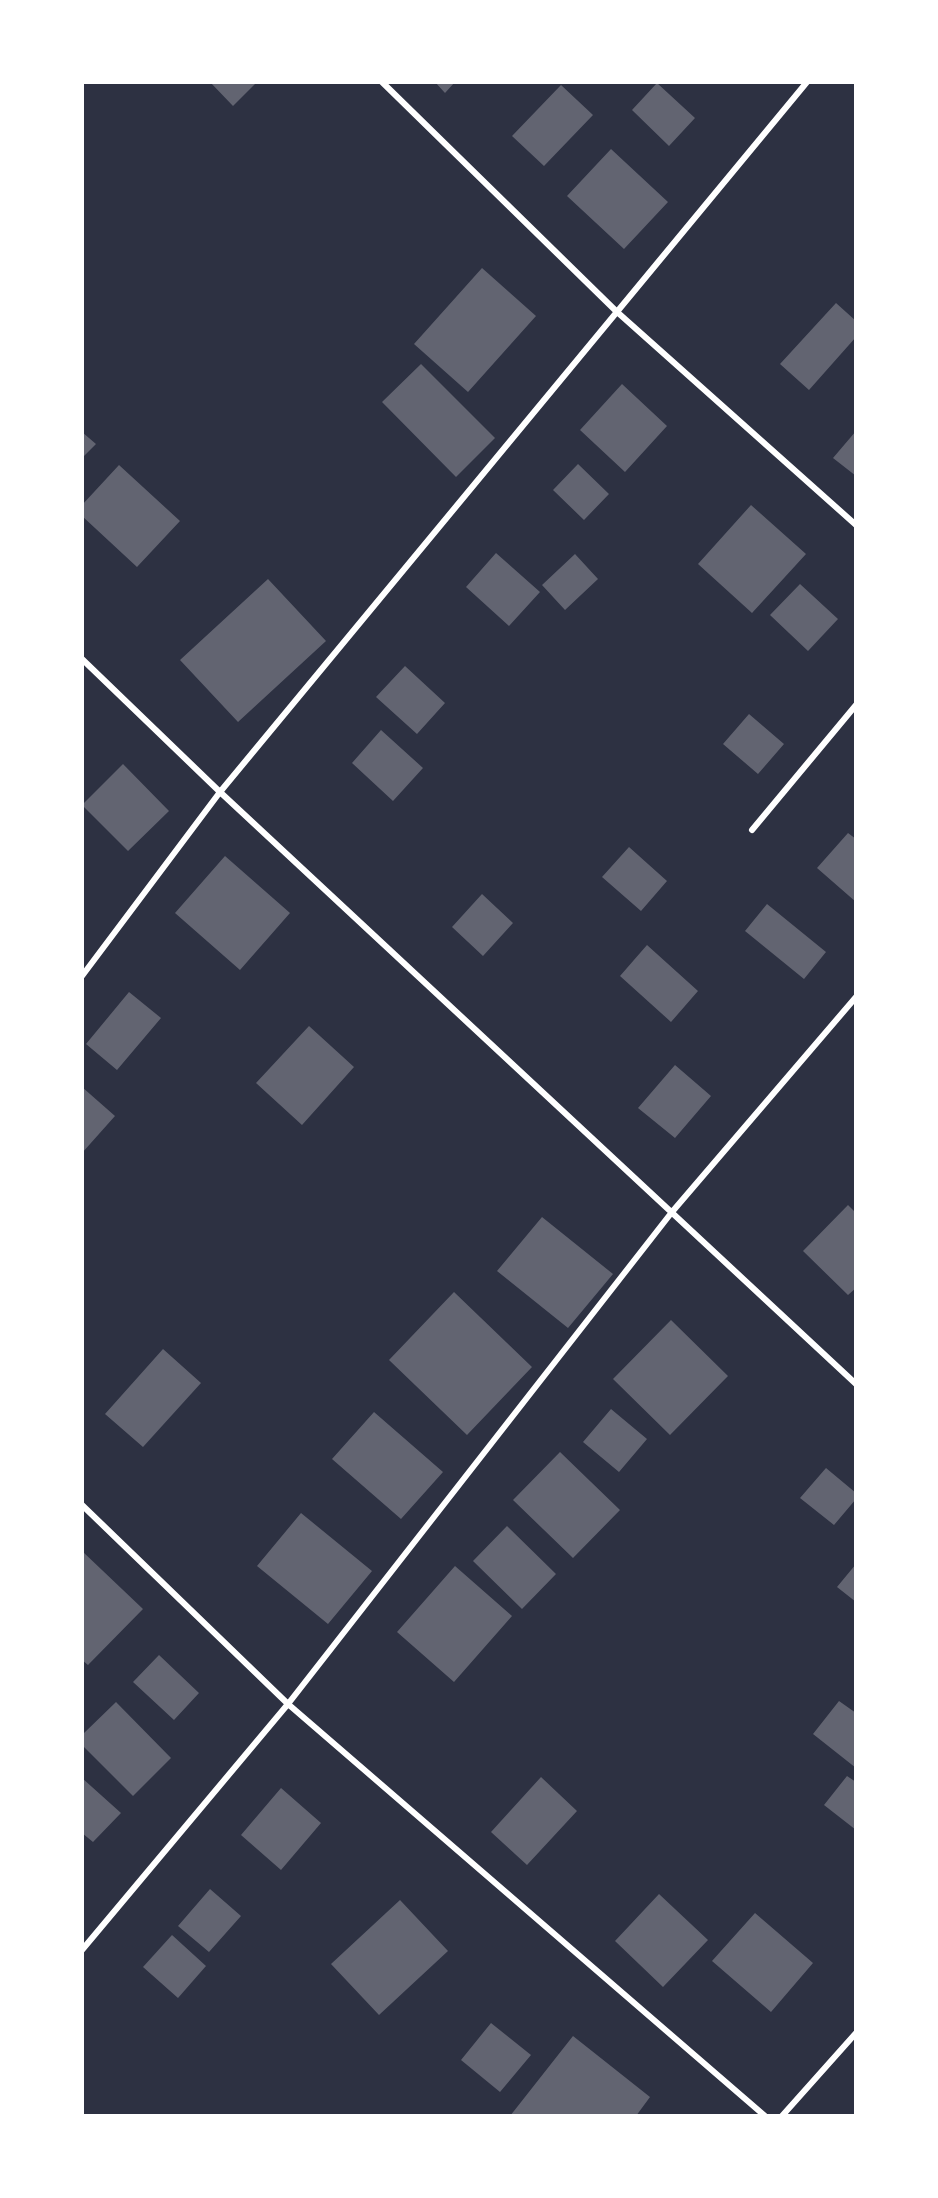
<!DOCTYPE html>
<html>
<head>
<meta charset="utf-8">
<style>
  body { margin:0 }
  #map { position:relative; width:938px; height:2198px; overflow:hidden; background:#2d3142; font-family:"Exo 2",sans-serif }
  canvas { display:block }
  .frame { position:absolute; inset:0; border:84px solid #fff; pointer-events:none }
</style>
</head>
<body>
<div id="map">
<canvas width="938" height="2198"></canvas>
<div class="frame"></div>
</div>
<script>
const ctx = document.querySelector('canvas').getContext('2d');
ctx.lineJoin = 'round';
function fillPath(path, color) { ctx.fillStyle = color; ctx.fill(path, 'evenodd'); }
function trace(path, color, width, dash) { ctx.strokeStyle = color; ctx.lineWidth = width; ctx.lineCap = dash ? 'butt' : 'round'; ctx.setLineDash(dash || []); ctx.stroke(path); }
const building = new Path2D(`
  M210,82H257L233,106Z
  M435,82H455L445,93Z
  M657,83L695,118L669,146L632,110Z
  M561,85L593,115L544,166L512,136Z
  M611,149L668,202L624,249L567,196Z
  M482,268L536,316L468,392L414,344Z
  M836,303L856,321V337L809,390L780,364Z
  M421,364L495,438L456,477L382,402Z
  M622,384L667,426L625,472L580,430Z
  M856,431V476L833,458Z
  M82,432L96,444L82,458Z
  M578,464L609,494L584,520L553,490Z
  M119,465L180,521L137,567L82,516V505Z
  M751,505L806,554L752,613L698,564Z
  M496,553L540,592L509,626L466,587Z
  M575,554L598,579L565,610L542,585Z
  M268,579L326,641L238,722L180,660Z
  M800,584L838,619L808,651L770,615Z
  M405,666L445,703L417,734L376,697Z
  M749,714L784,744L758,774L723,744Z
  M381,730L423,768L393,801L352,763Z
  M123,764L169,811L128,851L82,805Z
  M848,833L856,839V902L817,868Z
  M629,847L667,881L641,911L602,877Z
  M225,856L290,913L240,970L175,913Z
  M482,894L513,923L483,956L452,927Z
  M767,904L826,952L804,979L745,931Z
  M647,945L698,991L671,1022L620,976Z
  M129,992L161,1018L117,1070L86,1044Z
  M309,1026L354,1067L302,1125L256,1083Z
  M675,1065L711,1096L675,1138L638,1108Z
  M82,1087L115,1116L82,1153Z
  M848,1205L856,1213V1288L848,1295L803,1251Z
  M542,1217L613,1274L568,1328L497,1271Z
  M454,1292L532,1367L467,1435L389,1360Z
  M671,1320L728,1376L670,1435L613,1379Z
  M163,1349L201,1383L143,1447L105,1414Z
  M611,1409L647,1439L619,1472L583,1442Z
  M374,1412L443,1472L401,1519L332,1459Z
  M560,1452L620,1510L573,1558L513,1500Z
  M826,1468L856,1493V1499L834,1525L800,1498Z
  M301,1513L372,1571L328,1624L257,1566Z
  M507,1526L556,1574L522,1609L473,1561Z
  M82,1551L143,1609L88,1665L82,1660Z
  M856,1564V1602L837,1587Z
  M455,1566L512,1616L454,1682L397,1632Z
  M159,1655L199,1693L174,1720L133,1682Z
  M839,1701L856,1713V1768L813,1734Z
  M116,1702L171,1758L133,1796L82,1745V1735Z
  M847,1776L856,1782V1830L824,1805Z
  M541,1777L577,1811L527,1865L491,1832Z
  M82,1778L121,1813L93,1842L82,1833Z
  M281,1788L321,1823L281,1870L241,1835Z
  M210,1889L241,1916L209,1952L178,1926Z
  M659,1894L708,1940L663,1987L615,1941Z
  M400,1900L448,1951L379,2015L331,1964Z
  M755,1913L813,1963L771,2012L712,1961Z
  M172,1935L206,1966L178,1998L143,1967Z
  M491,2023L531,2055L500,2092L461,2060Z
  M573,2036L650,2097L636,2116H510Z`);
const minor = new Path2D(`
  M382,82L616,311L856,525
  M82,659L220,792L856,1384
  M752,830L856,705
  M82,976L220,792L807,82
  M82,1505L288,1704L765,2116
  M82,1950L288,1704L672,1212L856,997
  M782,2116L856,2033`);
fillPath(building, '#626471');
trace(minor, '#fff', 6);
</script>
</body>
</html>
